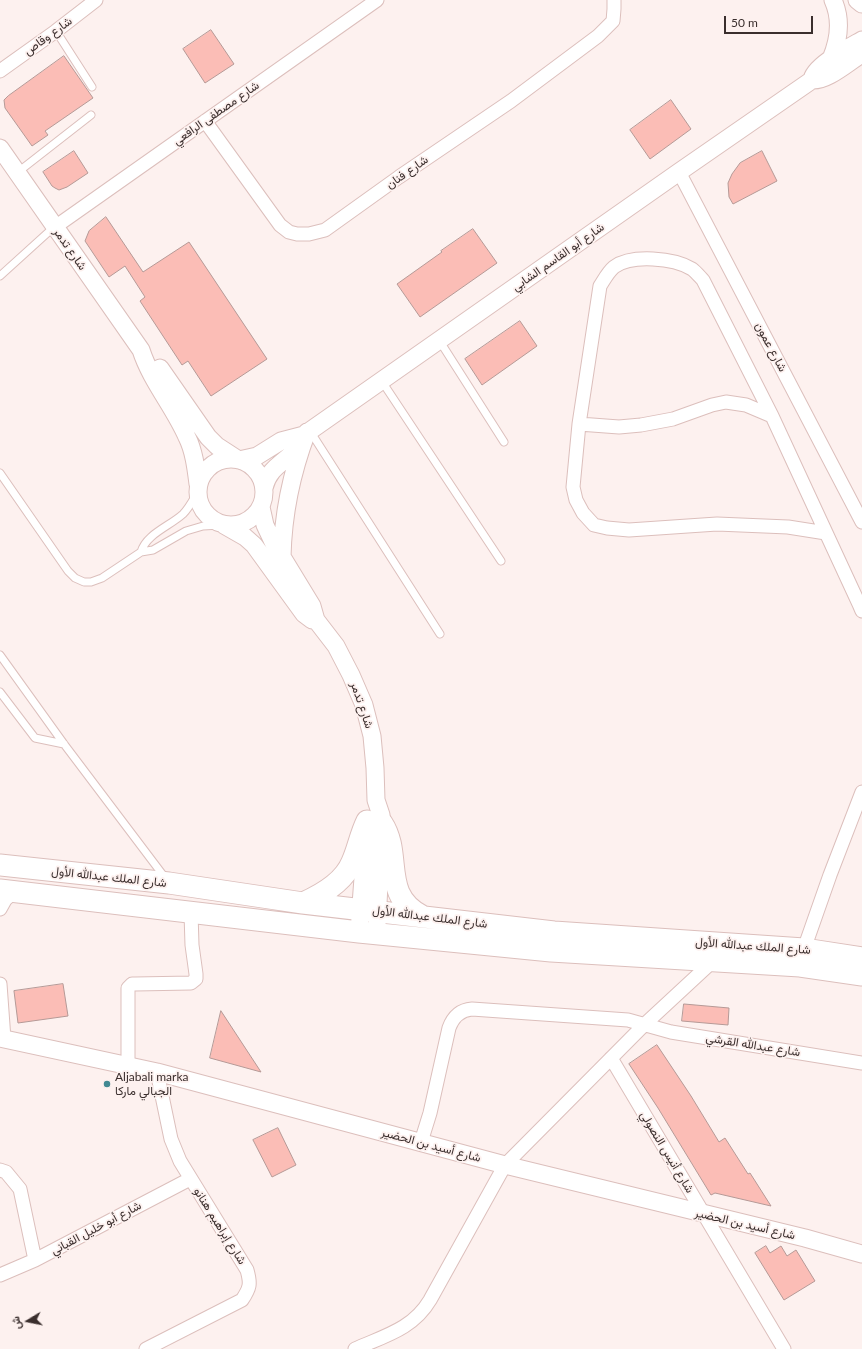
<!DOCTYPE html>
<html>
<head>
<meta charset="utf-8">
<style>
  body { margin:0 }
  #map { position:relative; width:862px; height:1349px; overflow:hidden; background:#fdf1ef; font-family:Lato,Vazirmatn,sans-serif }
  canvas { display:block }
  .north { position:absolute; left:8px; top:1301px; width:40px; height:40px; -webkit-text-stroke:3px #fdf1ef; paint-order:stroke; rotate:260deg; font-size:11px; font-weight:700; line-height:16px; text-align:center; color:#3a2e2d }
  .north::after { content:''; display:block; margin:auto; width:14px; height:18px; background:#3a2e2d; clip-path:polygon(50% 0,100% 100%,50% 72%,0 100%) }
  .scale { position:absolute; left:724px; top:16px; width:89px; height:18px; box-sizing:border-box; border:2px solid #3a2e2d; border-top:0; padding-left:5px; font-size:12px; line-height:14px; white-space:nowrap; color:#3a2e2d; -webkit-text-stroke:3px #fdf1ef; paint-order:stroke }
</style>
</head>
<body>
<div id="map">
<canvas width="862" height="1349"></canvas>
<div class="north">ش</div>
<div class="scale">50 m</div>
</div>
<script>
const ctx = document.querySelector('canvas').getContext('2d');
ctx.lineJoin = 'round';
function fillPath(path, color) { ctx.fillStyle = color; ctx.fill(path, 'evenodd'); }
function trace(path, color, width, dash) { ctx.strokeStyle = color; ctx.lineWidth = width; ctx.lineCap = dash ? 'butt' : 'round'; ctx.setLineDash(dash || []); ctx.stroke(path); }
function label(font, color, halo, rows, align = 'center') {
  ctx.font = font + ' Lato,Vazirmatn,sans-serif'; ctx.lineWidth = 3.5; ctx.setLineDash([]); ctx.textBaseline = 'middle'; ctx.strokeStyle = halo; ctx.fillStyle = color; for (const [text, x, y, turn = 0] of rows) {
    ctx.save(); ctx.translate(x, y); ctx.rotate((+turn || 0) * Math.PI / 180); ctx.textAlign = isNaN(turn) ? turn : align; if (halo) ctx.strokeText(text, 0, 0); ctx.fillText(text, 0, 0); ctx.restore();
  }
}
const building = new Path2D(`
  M211,30L234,64L205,83L183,49Z
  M64,56L93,98L45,131L48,135L32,146L5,108L4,100L8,96Z
  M671,100L691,129L650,159L630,130Z
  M74,151L88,173L67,187L59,190L55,188L52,186L43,172Z
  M762,151L777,181L733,204L729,197L728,183L732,174L740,163Z
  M106,217L143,272L189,242L267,359L211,396L188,361L182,365L140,301L145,297L125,266L109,277L85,241L89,231Z
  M473,229L497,263L420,317L397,284L442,252L441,251Z
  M520,321L537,346L482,385L465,359Z
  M63,984L68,1016L18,1023L14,991Z
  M684,1004L729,1008L728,1025L682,1021Z
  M221,1011L261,1072L210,1058Z
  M657,1045L691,1096L719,1142L725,1138L748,1174L750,1173L771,1206L715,1193L711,1195L658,1108L629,1064Z
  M278,1128L296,1165L272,1177L253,1140Z
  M766,1246L770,1253L781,1246L787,1256L796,1250L815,1281L784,1300L755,1253Z`);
const service = new Path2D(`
  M56,31L92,87
  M18,172L91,115
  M0,276L54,227
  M439,340L504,442
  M381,380L501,561
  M310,431L440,634
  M0,473L68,571L75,578L84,582H91L102,578L141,552L153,550L186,531L203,526L221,525
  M141,552C146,534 170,526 183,514C189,508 193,500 197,493
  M0,655L64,744L166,879
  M0,692L35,738L64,744`);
const minor = new Path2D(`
  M0,71L56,31L96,0
  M205,121L280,225L289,232L297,234H309L325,230L399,177L511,101L598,36L613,21L614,9V0
  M679,172L862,522
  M55,227L377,0
  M579,424L619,427L641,425L673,419L712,405L726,402L746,405L772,416
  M826,533L788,527L717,524L629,530L607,528L594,525L583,513L576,500L573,487L579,424L600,286C604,280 608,272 614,267C632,254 674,258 692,269C696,272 700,277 703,280L772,416L859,604L862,611
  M0,909L5,900L14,892
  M804,949L830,875L862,792
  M0,984L4,1039
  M611,1058L784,1349
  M128,1066V988L132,984H135L191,983L196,979V974L192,945L191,913
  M421,1142L430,1113L449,1028C453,1017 460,1010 472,1009L628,1020L671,1032L862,1063
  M0,1170L6,1172L20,1189L35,1260
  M0,1275L35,1260L190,1179
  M146,1349L242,1300C250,1288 251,1284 247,1270L180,1161L171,1139L157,1072
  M355,1349C384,1336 413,1329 430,1300L505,1165L645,1024L713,961`);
const tertiary = new Path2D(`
  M857,0L862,4
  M831,59C839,40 842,20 833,0
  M812,80C813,66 850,47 862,40
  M0,148L141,350C151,381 174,407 187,437C194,451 196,468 198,484
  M160,368L208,437L217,446L237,459
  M198 492a33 33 0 1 1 66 0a33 33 0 1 1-66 0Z
  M239,460L257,456L281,441L304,435L679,172L812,80C828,81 848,62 862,54
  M264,488C270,463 290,462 301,442
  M261,507L265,525L273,542L312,606L316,620L336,646L351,675L364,705L372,736L375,768L376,800L381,815L382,823L377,924
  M224,525L245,537L254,545L304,614L312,620H316
  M282,557C283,512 291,474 307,432
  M359,932L366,837
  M0,1038L157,1072L505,1165L805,1238L862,1254`);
const primary = new Path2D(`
  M382,823C403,855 380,894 422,916
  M0,865L169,883L303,903L554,932L804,949L862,958
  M0,890L359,932L551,951L800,966L862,975
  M303,903C321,895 344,882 352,862C358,849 360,835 367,821`);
const markers = [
  [107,1084,4,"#428992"]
];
const streetNames = [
  ["شارع وقاص",48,36,-36],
  ["شارع مصطفى الرافعي",216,113,-35],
  ["شارع فنان",407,172,-35],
  ["شارع تدمر",70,249,55],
  ["شارع أبو القاسم الشابي",558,257,-35],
  ["شارع عمون",771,347,62],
  ["شارع تدمر",362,705,71],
  ["شارع الملك عبدالله الأول",109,877,6],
  ["شارع الملك عبدالله الأول",430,917,7],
  ["شارع الملك عبدالله الأول",753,946,4],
  ["شارع عبدالله القرشي",753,1045,9],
  ["شارع أسيد بن الحضير",431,1145,15],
  ["شارع أنيس النصولي",667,1152,59],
  ["شارع أسيد بن الحضير",745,1224,13],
  ["شارع إبراهيم هنانو",220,1226,58],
  ["شارع أبو خليل القباني",96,1228,-28]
];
const poiNames = [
  ["Aljabali marka",115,1077],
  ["الجبالي ماركا",115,1091]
];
fillPath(building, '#fbbdb6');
trace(building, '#b59996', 1);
trace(service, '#dcbfbc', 9);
trace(minor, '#dcbfbc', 15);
trace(tertiary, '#dcbfbc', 19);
trace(primary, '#dcbfbc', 23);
trace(service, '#fff', 7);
trace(minor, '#fff', 13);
trace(tertiary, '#fff', 17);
trace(primary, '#fff', 21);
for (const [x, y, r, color] of markers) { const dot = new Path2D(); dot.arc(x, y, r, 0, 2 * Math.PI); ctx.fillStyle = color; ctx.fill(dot); trace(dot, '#fdf1ef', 1.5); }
label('12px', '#3a2e2d', '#fdf1ef', streetNames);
label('12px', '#3a2e2d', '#fdf1ef', poiNames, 'left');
</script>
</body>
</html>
